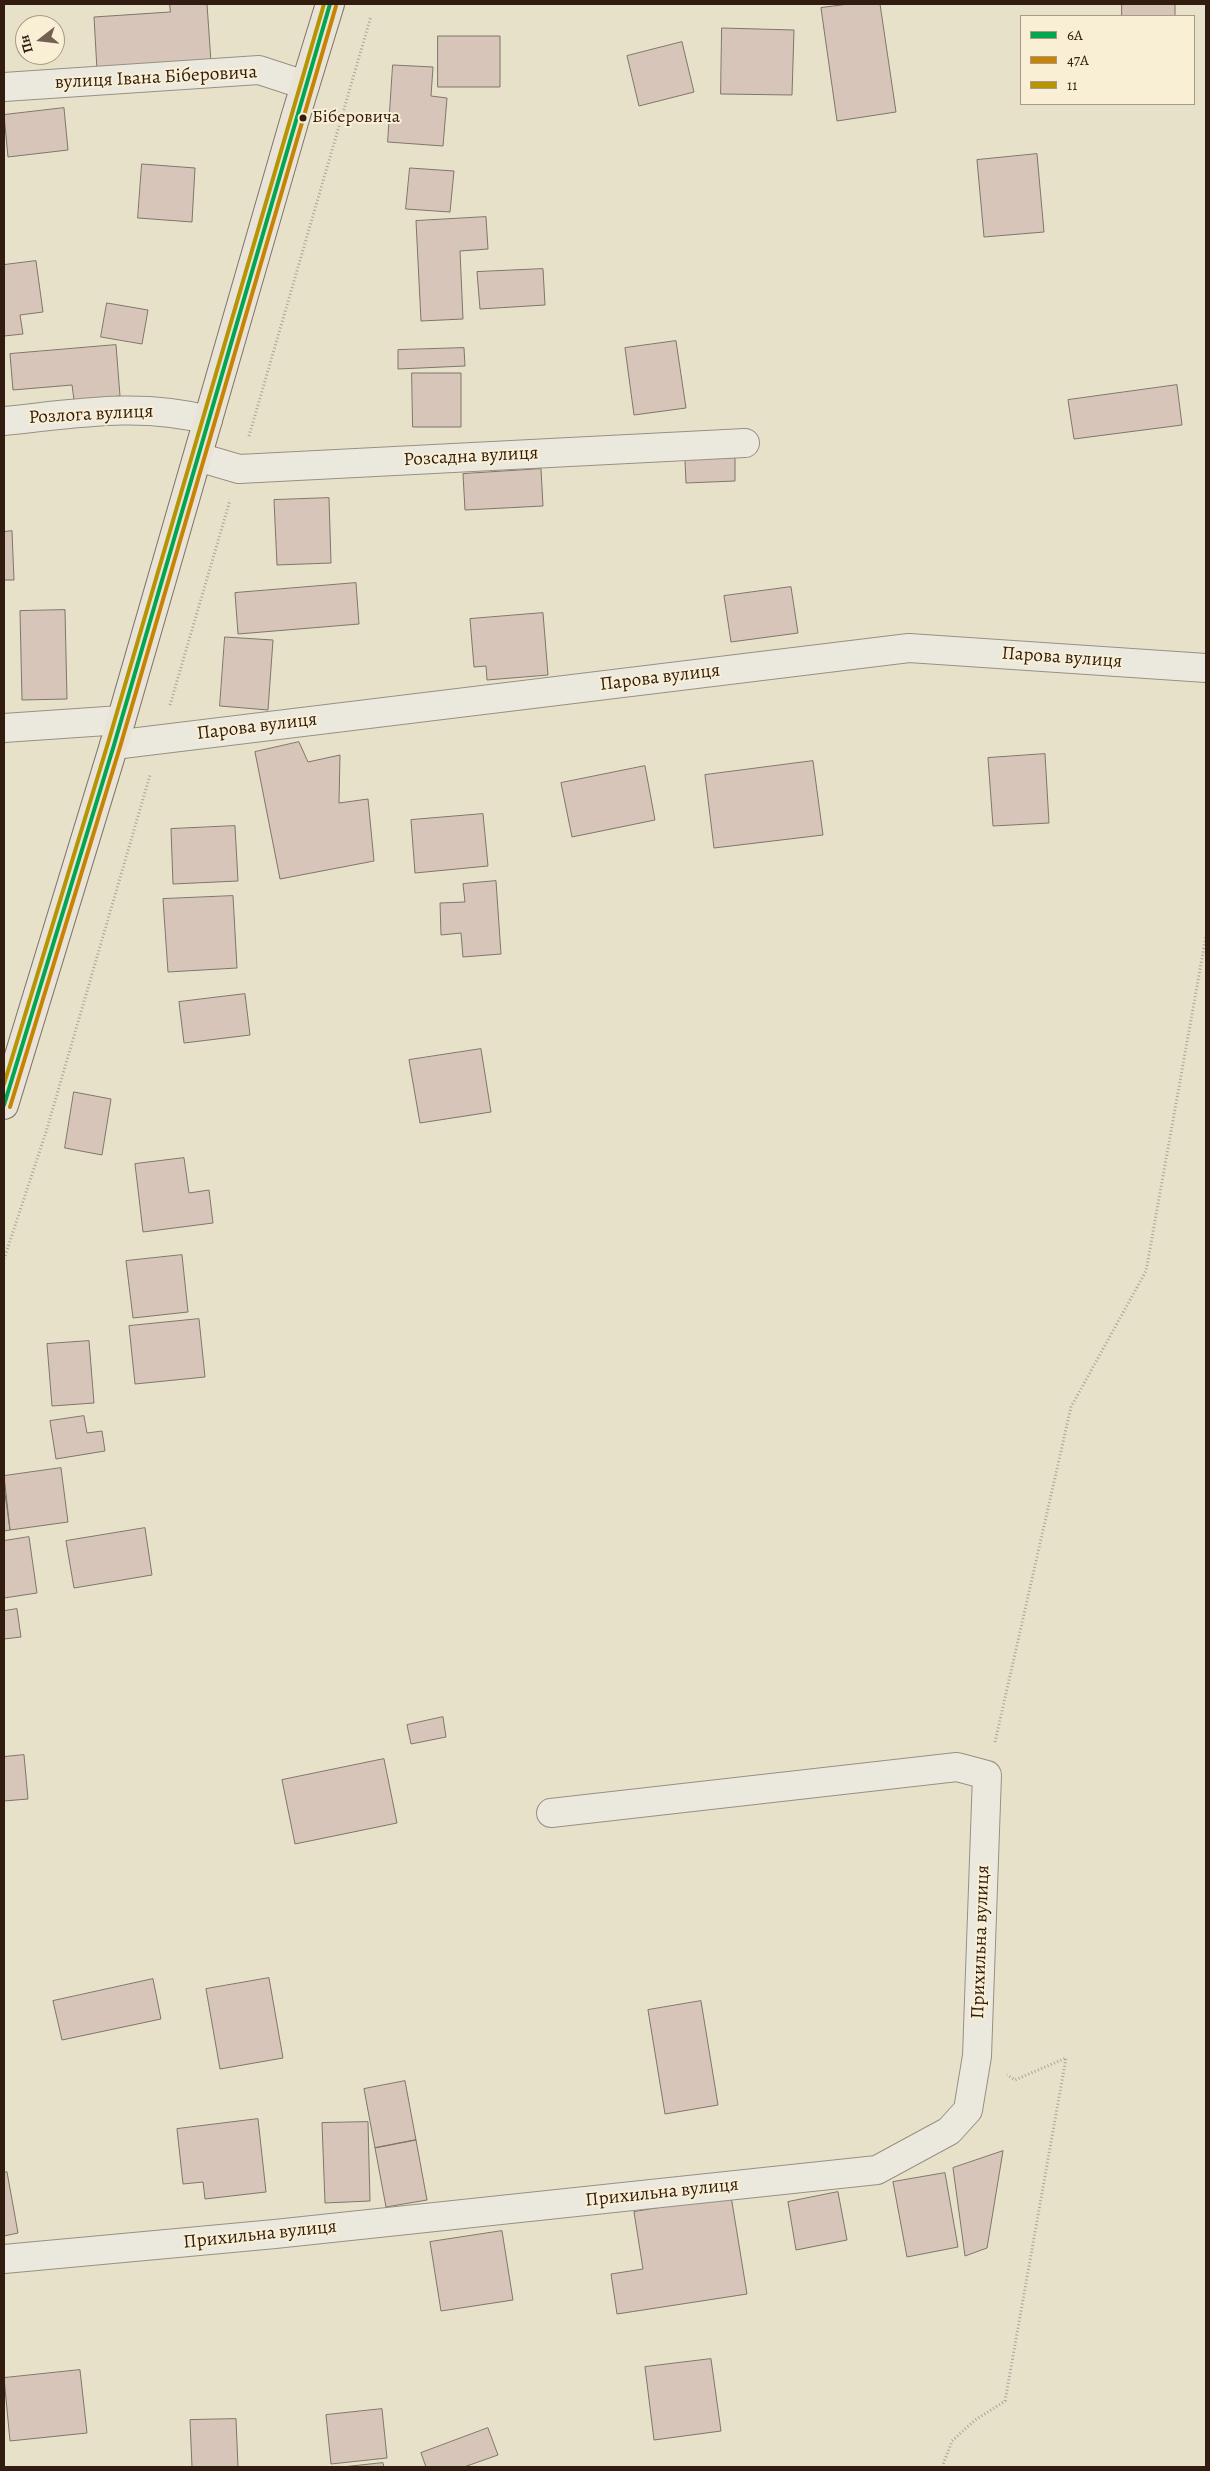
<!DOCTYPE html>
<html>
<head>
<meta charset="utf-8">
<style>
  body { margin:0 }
  #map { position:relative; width:1210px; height:2471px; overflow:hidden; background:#e8e1ca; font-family:Alegreya,serif }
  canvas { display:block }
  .frame { position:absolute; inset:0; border:5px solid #321b0f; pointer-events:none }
  .legend { position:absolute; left:1020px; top:15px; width:175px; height:90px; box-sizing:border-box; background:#f8efd4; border:1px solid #a99a85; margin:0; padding:6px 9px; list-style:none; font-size:15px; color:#321b0f }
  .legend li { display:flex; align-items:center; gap:10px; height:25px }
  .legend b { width:25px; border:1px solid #a99a85 }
  .north { position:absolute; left:15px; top:15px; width:50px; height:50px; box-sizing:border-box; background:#f8efd4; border:1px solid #a99a85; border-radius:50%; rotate:254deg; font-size:14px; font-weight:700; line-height:20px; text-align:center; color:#321b0f }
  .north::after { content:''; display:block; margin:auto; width:18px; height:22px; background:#726050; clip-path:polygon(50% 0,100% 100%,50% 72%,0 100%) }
</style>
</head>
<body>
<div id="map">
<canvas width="1210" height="2471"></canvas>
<div class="frame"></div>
<ul class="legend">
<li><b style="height:6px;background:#00a651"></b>6А</li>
<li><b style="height:6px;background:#c68304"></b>47А</li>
<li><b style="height:6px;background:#b79404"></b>11</li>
</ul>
<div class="north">Пн</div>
</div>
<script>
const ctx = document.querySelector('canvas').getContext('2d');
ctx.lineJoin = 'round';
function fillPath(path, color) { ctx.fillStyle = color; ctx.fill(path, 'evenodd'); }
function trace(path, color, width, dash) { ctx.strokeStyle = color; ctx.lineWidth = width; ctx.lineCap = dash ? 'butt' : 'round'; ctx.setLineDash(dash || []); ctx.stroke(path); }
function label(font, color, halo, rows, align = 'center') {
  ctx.font = font + ' Alegreya,serif'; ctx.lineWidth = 4; ctx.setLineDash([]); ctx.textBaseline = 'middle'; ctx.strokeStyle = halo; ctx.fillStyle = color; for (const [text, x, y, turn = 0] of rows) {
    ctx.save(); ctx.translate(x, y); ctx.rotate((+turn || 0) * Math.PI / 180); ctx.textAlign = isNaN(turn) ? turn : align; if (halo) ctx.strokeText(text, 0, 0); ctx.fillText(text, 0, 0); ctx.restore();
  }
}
const building = new Path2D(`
  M170,4H207L211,62L97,70L94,17L170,12Z
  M849,4H880L896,112L837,121L821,8Z
  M1122,4H1175V16H1122Z
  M722,28L794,30L792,95L721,94Z
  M438,36H500V87H438Z
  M682,42L694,92L639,106L627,56Z
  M393,65L433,67L431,96L447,98L443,146L388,142Z
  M64,108L68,150L8,157L4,115Z
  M1037,154L1044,232L984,237L977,160Z
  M142,164L195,168L192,222L138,218Z
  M410,168L454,171L450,212L406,209Z
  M486,217L488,249L460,251L463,319L421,321L416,221Z
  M36,261L43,312L20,315L23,334L4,336V265Z
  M543,269L545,305L480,309L477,272Z
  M107,303L148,310L142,344L101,337Z
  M676,341L686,408L634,415L625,348Z
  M116,345L120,396L74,400L72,385L13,390L10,354Z
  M464,348L465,366L398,369V350Z
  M412,373H461V427H413Z
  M1177,385L1182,425L1074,439L1068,400Z
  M735,458V481L686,483L685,460Z
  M541,469L543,506L465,510L463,474Z
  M329,498L331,563L277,565L274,500Z
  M12,531L14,580H4V532Z
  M356,583L359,624L238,634L235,593Z
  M791,587L798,633L731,642L724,596Z
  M65,610L67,699L22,700L20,611Z
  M543,613L548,675L487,680L486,666L474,667L470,619Z
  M225,637L273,640L268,710L220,706Z
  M299,742L308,762L340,755L339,803L368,799L374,861L280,879L255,752Z
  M1045,754L1049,823L993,826L988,758Z
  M813,761L823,835L714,848L705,775Z
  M645,766L655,820L572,837L561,783Z
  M483,814L488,866L415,873L411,820Z
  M235,826L238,881L173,884L171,829Z
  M496,881L501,954L463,957L461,933L441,935L440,903L465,902L463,884Z
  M233,896L237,968L168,972L163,899Z
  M245,994L250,1035L184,1043L179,1002Z
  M481,1049L491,1112L420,1123L409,1060Z
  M74,1092L111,1099L102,1155L65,1148Z
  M184,1158L189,1193L209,1190L213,1223L143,1232L135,1164Z
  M182,1255L188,1312L133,1318L126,1261Z
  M199,1319L205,1377L135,1384L129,1326Z
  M89,1341L94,1403L52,1406L47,1344Z
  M84,1416L87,1433L102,1431L105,1451L56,1459L50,1421Z
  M61,1468L68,1522L10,1530L4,1476Z
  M4,1486L10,1530L4,1531Z
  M145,1528L152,1575L74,1588L66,1541Z
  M29,1537L37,1593L4,1598V1541Z
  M17,1609L21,1637L4,1639V1611Z
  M443,1717L446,1737L411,1744L407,1725Z
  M24,1755L28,1799L4,1801V1757Z
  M384,1759L397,1823L295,1844L282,1780Z
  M269,1978L283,2058L220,2069L206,1989Z
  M153,1979L161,2019L62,2040L53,2001Z
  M701,2001L718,2105L665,2114L648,2010Z
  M405,2081L416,2140L375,2148L364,2089Z
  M258,2119L266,2192L205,2199L203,2182L183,2184L177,2129Z
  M368,2122L370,2201L325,2203L322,2123Z
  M416,2140L427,2200L386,2207L375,2148Z
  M1003,2151L987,2248L965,2256L953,2168Z
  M7,2172L18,2233L4,2236V2173Z
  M945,2173L958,2247L907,2257L893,2182Z
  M838,2192L847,2240L796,2250L788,2202Z
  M731,2196L747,2294L617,2314L611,2274L643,2269L634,2212Z
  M502,2231L513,2300L441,2311L430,2242Z
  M711,2359L721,2431L654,2440L645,2367Z
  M80,2370L87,2433L10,2441L4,2378Z
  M382,2409L387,2458L331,2464L326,2415Z
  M236,2419L238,2467H192L190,2420Z
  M488,2428L498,2455L464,2467H426L421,2453Z
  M383,2463L384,2467H342Z`);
const path = new Path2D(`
  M249,436L371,16
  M170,705L230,500
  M4,1259L46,1132L150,775
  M995,1742L1071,1407L1146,1271L1206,936
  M942,2467L952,2441L975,2420L1005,2401L1066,2058L1015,2080L1007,2075`);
const minor = new Path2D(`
  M4,87L259,70L305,85
  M4,421C75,414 138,402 208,420
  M198,457L239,469L745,443
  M4,728L121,720
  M114,745L909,648L1206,668
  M4,2259L275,2234L877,2170L949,2131L968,2110L977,2056L987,1775L957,1767L551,1813`);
const major = new Path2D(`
  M4,1105L114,745L296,115L330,4`);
const bus1 = new Path2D(`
  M4,1105L114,745L330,4`);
const bus2 = new Path2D(`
  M10,1107L120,747L336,6`);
const bus3 = new Path2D(`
  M4,1084L108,743L324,4`);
const markers = [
  [303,118,4.5,"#321b0f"]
];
const busNames = [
  ["Біберовича",312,118]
];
const streetNames = [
  ["вулиця Івана Біберовича",156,78,-3],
  ["Розлога вулиця",91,415,-3],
  ["Розсадна вулиця",471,457,-3],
  ["Парова вулиця",1062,658,4],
  ["Парова вулиця",660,678,-7],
  ["Парова вулиця",257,727,-7],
  ["Прихильна вулиця",981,1942,-88],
  ["Прихильна вулиця",662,2193,-6],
  ["Прихильна вулиця",260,2235,-6]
];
fillPath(building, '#d6c5b8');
trace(building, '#7e7669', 1);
trace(minor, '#989082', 30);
trace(major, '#7e7669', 30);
trace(path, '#a8a39a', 3, [1, 2.5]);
trace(minor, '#ebe8dd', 28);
trace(major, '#e9e4d7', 28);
trace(bus1, '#00a651', 4);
trace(bus2, '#c68304', 4);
trace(bus3, '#b79404', 4);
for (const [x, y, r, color] of markers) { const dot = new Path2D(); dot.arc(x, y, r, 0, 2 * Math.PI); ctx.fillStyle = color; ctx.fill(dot); trace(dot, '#f8efd4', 2); }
label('18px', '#321b0f', '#f8efd4', busNames, 'left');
label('19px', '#321b0f', '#f8efd4', streetNames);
</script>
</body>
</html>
